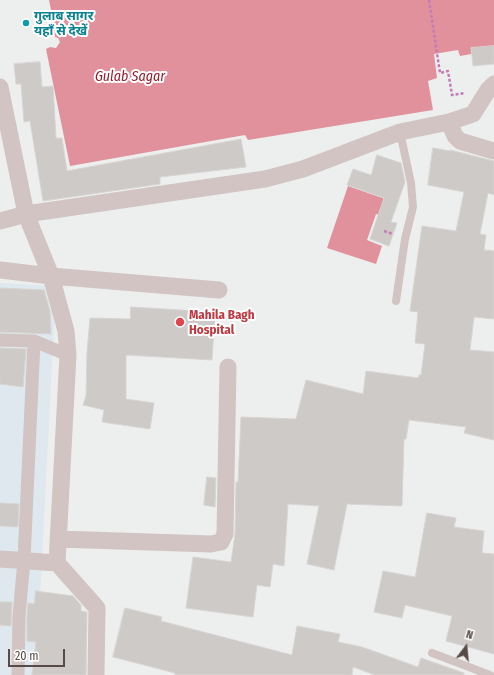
<!DOCTYPE html>
<html>
<head>
<meta charset="utf-8">
<style>
  body { margin:0 }
  #map { position:relative; width:494px; height:675px; overflow:hidden; background:#edefef; font-family:"Fira Sans Condensed",sans-serif }
  canvas { display:block }
  .north { position:absolute; left:446px; top:627px; width:40px; height:40px; -webkit-text-stroke:3px #fff; paint-order:stroke; rotate:16deg; font-size:11px; font-weight:700; line-height:16px; text-align:center; color:#584a47 }
  .north::after { content:''; display:block; margin:auto; width:14px; height:18px; background:#584a47; clip-path:polygon(50% 0,100% 100%,50% 72%,0 100%) }
  .scale { position:absolute; left:8px; top:649px; width:57px; height:18px; box-sizing:border-box; border:2px solid #584a47; border-top:0; padding-left:5px; font-size:12px; line-height:14px; white-space:nowrap; color:#584a47; -webkit-text-stroke:3px #fff; paint-order:stroke }
</style>
</head>
<body>
<div id="map">
<canvas width="494" height="675"></canvas>
<div class="north">N</div>
<div class="scale">20 m</div>
</div>
<script>
const ctx = document.querySelector('canvas').getContext('2d');
ctx.lineJoin = 'round';
function fillPath(path, color) { ctx.fillStyle = color; ctx.fill(path, 'evenodd'); }
function trace(path, color, width, dash) { ctx.strokeStyle = color; ctx.lineWidth = width; ctx.lineCap = dash ? 'butt' : 'round'; ctx.setLineDash(dash || []); ctx.stroke(path); }
function label(font, color, halo, rows, align = 'center') {
  ctx.font = font + ' "Fira Sans Condensed","Noto Sans Devanagari",sans-serif'; ctx.lineWidth = 4; ctx.setLineDash([]); ctx.textBaseline = 'middle'; ctx.strokeStyle = halo; ctx.fillStyle = color; for (const [text, x, y, turn = 0] of rows) {
    ctx.save(); ctx.translate(x, y); ctx.rotate((+turn || 0) * Math.PI / 180); ctx.textAlign = isNaN(turn) ? turn : align; if (halo) ctx.strokeText(text, 0, 0); ctx.fillText(text, 0, 0); ctx.restore();
  }
}
const commercial = new Path2D(`
  M0,283L56,286L36,675H0Z`);
const water = new Path2D(`
  M49,0H494V50L460,56L458,50L434,54L437,78L428,81L433,110L248,140L245,135L70,166L46,49L50,47L56,48L60,42L58,38L55,37L53,21H56L54,10H51Z
  M348,186L397,203L391,219L376,214L367,240L382,246L376,264L327,248Z`);
const building = new Path2D(`
  M494,46V64L473,66L471,48Z
  M40,62L42,87L53,86L56,138H62L67,171L241,139L246,167L160,177V184L43,201L30,121L24,122L21,84H16L14,64Z
  M433,148L450,151V150L494,161V195L488,193L480,234L486,235L484,250L494,251V319L474,317L470,350L494,352V440L464,433L466,427L409,420L406,439H404L402,506L347,504L334,570L307,564L319,506L288,504L284,566L273,564L270,587L257,585L253,617L186,608L193,557L231,562L235,534L236,482H238L241,417L296,419L306,380L363,394L366,371L418,378L419,375H421L425,344L415,343L418,312L410,311L422,226L456,231L464,192L428,185Z
  M377,155L401,163L405,182L391,222L397,223L389,246L370,239L384,198L347,185L353,169L371,175Z
  M0,288L44,290L50,311L51,334L0,332Z
  M131,307L215,312L212,360L126,355V399L154,403L150,429L102,422L104,410L83,405L86,396L87,352L90,318L130,319Z
  M0,348L26,349L23,387L0,384Z
  M207,477L216,478L215,507L204,505Z
  M0,503L19,504L18,527L0,526Z
  M427,513L456,518L454,527L484,531L482,553L494,554V654L446,641L452,616L405,605L402,618L374,612L383,571L415,577Z
  M36,591L73,596L81,605V611L87,612L86,675H32L36,642L27,641V616L28,603L34,604Z
  M0,602H12L11,626L0,625Z
  M125,608L162,617L161,621L292,655L297,626L340,634L338,642L362,647L418,667L421,658L464,673V675H375L353,667L352,675H175V673L113,657Z`);
const path = new Path2D(`
  M429,0L440,73L448,71L452,95L465,93
  M384,231L393,234`);
const service = new Path2D(`
  M396,301L405,239L413,207L411,183L400,132
  M432,653L490,675`);
const pedestrian = new Path2D(`
  M0,340L34,341L68,355
  M18,675L19,616L24,560L34,341`);
const minor = new Path2D(`
  M0,87L26,214L51,276L66,331L68,355L57,563L97,608L96,675
  M449,122L473,114L488,90L494,84
  M0,221L26,214L265,179L303,169L400,132L449,122L455,136L460,141L494,151
  M0,270L51,276L219,290
  M58,539L211,544L221,542L225,534L228,367
  M0,559L57,563`);
const markers = [
  [26,23,4,"#0f9aa8"],
  [180,322,5,"#e0444e"]
];
const cultureNames = [
  ["गुलाब सागर",34,16],
  ["यहाँ से देखें",34,31]
];
const healthNames = [
  ["Mahila Bagh",189,315],
  ["Hospital",189,330]
];
const waterNames = [
  ["Gulab Sagar",130,77]
];
fillPath(commercial, '#dee8ee');
fillPath(water, '#e1919b');
fillPath(building, '#cecac7');
trace(building, '#d8d4d2', 1);
trace(path, '#c37cb6', 2.5, [3, 2]);
trace(service, '#d1c4c2', 8);
trace(pedestrian, '#d1c4c2', 13);
trace(minor, '#d1c4c2', 17);
for (const [x, y, r, color] of markers) { const dot = new Path2D(); dot.arc(x, y, r, 0, 2 * Math.PI); ctx.fillStyle = color; ctx.fill(dot); trace(dot, '#fff', 1.5); }
label('bold 13px', '#0d838f', '#fff', cultureNames, 'left');
label('bold 13px', '#be3a42', '#fff', healthNames, 'left');
label('italic 14px', '#971c2b', '#fff', waterNames);
</script>
</body>
</html>
